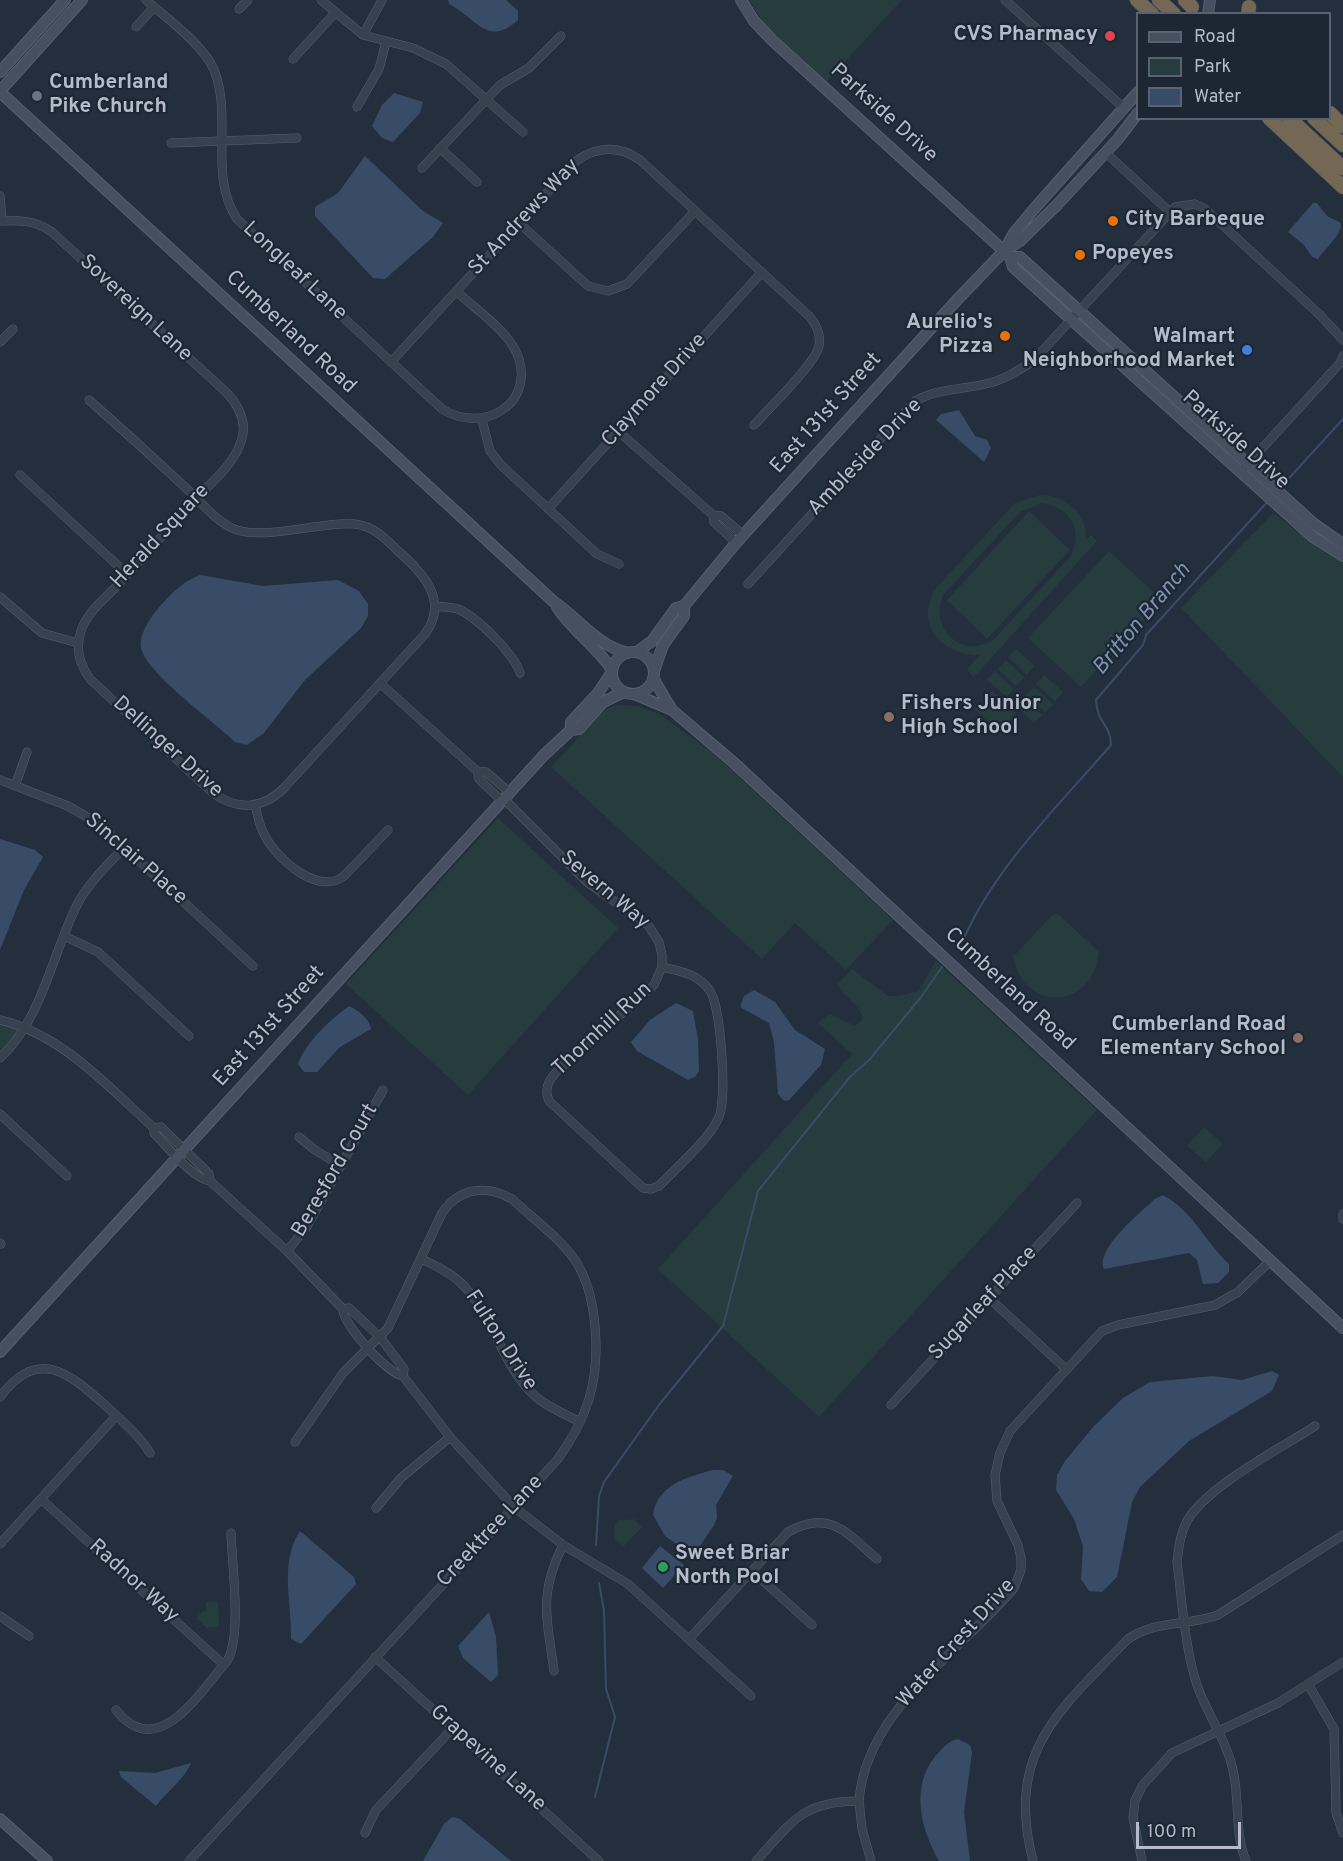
<!DOCTYPE html>
<html>
<head>
<meta charset="utf-8">
<style>
  body { margin:0 }
  #map { position:relative; width:1343px; height:1861px; overflow:hidden; background:#242f3e; font-family:Overpass,sans-serif }
  canvas { display:block }
  .legend { position:absolute; left:1136px; top:12px; width:195px; height:108px; box-sizing:border-box; background:#1d2633; border:2px solid #59626f; margin:0; padding:8px 10px; list-style:none; font-size:18px; color:#b4bcc9 }
  .legend li { display:flex; align-items:center; gap:12px; height:30px }
  .legend b { width:30px; border:2px solid #59626f }
  .scale { position:absolute; left:1136px; top:1822px; width:105px; height:27px; box-sizing:border-box; border:3px solid #b4bcc9; border-top:0; padding-left:8px; font-size:18px; line-height:21px; white-space:nowrap; color:#b4bcc9; -webkit-text-stroke:4px #1d2633; paint-order:stroke }
</style>
</head>
<body>
<div id="map">
<canvas width="1343" height="1861"></canvas>
<ul class="legend">
<li><b style="height:8px;background:#465061"></b>Road</li>
<li><b style="height:16px;background:#263c3f"></b>Park</li>
<li><b style="height:16px;background:#394c67"></b>Water</li>
</ul>
<div class="scale">100 m</div>
</div>
<script>
const ctx = document.querySelector('canvas').getContext('2d');
ctx.lineJoin = 'round';
function fillPath(path, color) { ctx.fillStyle = color; ctx.fill(path, 'evenodd'); }
function trace(path, color, width, dash) { ctx.strokeStyle = color; ctx.lineWidth = width; ctx.lineCap = dash ? 'butt' : 'round'; ctx.setLineDash(dash || []); ctx.stroke(path); }
function label(font, color, halo, rows, align = 'center') {
  ctx.font = font + ' Overpass,sans-serif'; ctx.lineWidth = 4.5; ctx.setLineDash([]); ctx.textBaseline = 'middle'; ctx.strokeStyle = halo; ctx.fillStyle = color; for (const [text, x, y, turn = 0] of rows) {
    ctx.save(); ctx.translate(x, y); ctx.rotate((+turn || 0) * Math.PI / 180); ctx.textAlign = isNaN(turn) ? turn : align; if (halo) ctx.strokeText(text, 0, 0); ctx.fillText(text, 0, 0); ctx.restore();
  }
}
const green = new Path2D(`
  M749,0H902L826,82L765,25Z
  M1040,495C1064,494 1088,514 1086,540L1091,535L1097,541L974,677L967,670L979,655C940,656 913,621 937,587L1015,503ZM1042,503C1071,507 1083,530 1071,556L993,640C961,660 929,628 943,595L1020,512Z
  M1029,511L1070,550L987,639L947,600Z
  M1273,513L1326,553L1343,562V777L1181,608Z
  M1109,551L1162,600L1081,687L1028,638Z
  M1016,649L1035,666L1027,675L1008,657Z
  M1006,660L1024,677L1016,686L998,669Z
  M995,671L1014,689L1006,697L987,680Z
  M1044,675L1063,692L1055,701L1036,684Z
  M1034,687L1053,704L1045,712L1026,695Z
  M992,691L1016,713L999,732L975,710Z
  M1024,698L1042,715L1034,723L1016,706Z
  M619,705L638,706L659,714L712,752L893,920L846,970L795,923L762,959L551,767L605,709Z
  M498,818L618,928L468,1095L346,984Z
  M1058,914L1099,952C1093,1010 1025,1014 1013,957L1052,915Z
  M936,961L1097,1110L819,1417L658,1269L852,1054L818,1023L830,1014L855,1026L863,1018C859,1003 842,997 838,983L852,969L888,996H899L918,991Z
  M0,1024L12,1027L16,1032L10,1044L0,1052Z
  M1204,1127L1223,1144L1206,1162L1187,1146Z
  M634,1519L642,1527L624,1546L614,1539L615,1524L619,1520Z
  M218,1601L219,1627L207,1628L196,1618L203,1611L206,1612V1602Z`);
const water = new Path2D(`
  M448,0H506L518,11V20C487,48 477,18 449,4Z
  M394,93L423,102L420,113L393,142L382,138L372,126L382,105Z
  M365,156L423,211L443,223L433,237L385,279L373,278L315,216V207L338,193Z
  M1313,203H1317L1327,216L1341,223C1342,235 1326,247 1318,259L1312,257L1304,245L1288,232Z
  M959,410L975,436L987,440L991,448L984,462L936,420L941,414Z
  M200,575L263,586L338,580L359,591L368,604V616L361,628L305,680L264,733L247,745L235,742C215,722 145,673 141,647C139,635 150,618 157,610C169,595 182,582 200,575Z
  M0,839L35,850L43,857L24,890L0,950Z
  M754,990L775,1002L795,1030L825,1049L821,1065L789,1100L784,1101L778,1094L774,1042L769,1023L740,1007L744,996Z
  M676,1003L693,1011L698,1040L699,1071L695,1077L688,1080L637,1051L631,1042L650,1020Z
  M349,1006C358,1010 369,1018 371,1029L340,1047L317,1072H304L298,1064C306,1042 330,1020 349,1006Z
  M1163,1195C1193,1211 1205,1242 1229,1264V1272L1218,1283L1203,1284L1197,1260L1189,1253L1104,1269C1095,1249 1141,1212 1155,1199Z
  M1272,1371L1279,1375L1272,1391L1189,1441L1140,1487L1132,1502L1117,1577L1102,1592L1089,1591L1081,1579L1083,1546L1074,1519L1056,1490L1057,1475L1065,1461L1094,1426L1123,1398L1150,1382L1213,1376L1242,1380Z
  M712,1470H723L733,1476L716,1505L717,1518L714,1525L698,1549L688,1552L665,1536L653,1515C658,1484 686,1478 712,1470Z
  M300,1531L354,1577L356,1584L301,1644L291,1639C292,1604 279,1562 300,1531Z
  M660,1546L684,1565L663,1588L642,1568Z
  M489,1612L496,1637L498,1675L491,1682L463,1658L458,1646Z
  M958,1739L970,1745L972,1752L964,1812L970,1861H939C920,1828 909,1783 939,1752C945,1746 949,1741 958,1739Z
  M191,1763C184,1780 167,1791 156,1806L121,1777L119,1771L155,1773Z
  M452,1817L460,1819L511,1861H423L444,1824Z`);
const stream = new Path2D(`
  M1281,487L1343,419
  M962,943C993,869 1059,805 1111,745C1111,724 1097,724 1096,700L1143,645L1146,635L1269,500
  M596,1545L599,1496L604,1482L659,1405L723,1326L758,1191L849,1078L870,1059L921,997L942,967
  M595,1797L615,1717L606,1689L604,1611L599,1583`);
const street = new Path2D(`
  M146,0C166,18 204,45 214,70C233,116 208,176 237,219L442,409C482,434 533,406 519,359C511,332 476,310 456,291
  M321,0L363,35L413,48L446,64L523,132
  M1005,0L1124,108
  M239,9L248,0
  M136,27L154,7
  M363,35L382,0
  M293,59L335,13
  M357,107L379,69L386,42
  M171,143L297,138
  M440,148L477,182
  M1106,153L1170,212
  M422,168L500,85L529,68L561,36
  M0,196L2,221
  M0,221C19,220 35,220 52,232L227,393C238,405 247,420 242,438C236,464 209,484 192,503C166,531 141,560 115,588C103,600 86,614 81,631C75,648 80,665 90,679L213,793C237,811 263,809 284,788L425,634C450,600 422,572 397,550C385,538 373,526 355,524C321,521 261,542 232,528C215,520 201,502 187,489C155,459 122,429 89,400
  M519,223L588,286L608,291L627,284L695,211
  M0,342L13,329
  M391,362L576,161C597,146 619,145 640,160L809,316C817,325 821,335 819,346C815,364 768,409 754,425
  M482,420L490,451L501,465L597,554L619,564
  M618,431L713,515L721,516L743,535
  M1245,467L1340,363L1343,356
  M20,475L127,574
  M548,509L762,272
  M713,515L714,522L736,543
  M748,584L915,401C939,388 964,390 989,383C1005,379 1019,370 1032,362L1175,207L1195,204L1204,208L1319,314L1343,340
  M0,597L42,633L78,643
  M435,606C442,607 451,607 458,609C477,617 514,654 520,673
  M380,683L477,771L479,779L502,801
  M477,771L486,772L509,792
  M0,780L68,806L99,824L253,966
  M15,786L27,752
  M504,799L587,882L648,925L659,942L662,955V967L654,985L559,1069C550,1079 543,1087 549,1101L643,1188L651,1189L659,1186C677,1167 709,1140 719,1117C727,1098 721,1007 710,991C699,974 680,971 662,967
  M255,805C258,816 259,826 265,836C277,859 318,896 344,876L388,830
  M64,936L98,952L189,1036
  M0,1020C63,1035 107,1086 154,1128V1133C167,1146 193,1179 210,1181L287,1251L343,1309C343,1325 387,1373 403,1376
  M0,1058C42,1019 52,955 77,905C88,883 108,865 124,847
  M0,1114L67,1176
  M154,1128L161,1127L209,1174L210,1181
  M299,1137L315,1150L341,1166
  M1343,1214V1219
  M0,1243L1,1244
  M287,1251L306,1228L383,1090
  M422,1259C435,1266 450,1272 461,1283C494,1315 501,1366 536,1397C549,1408 565,1414 580,1422
  M989,1298L1066,1369
  M343,1309L349,1308L380,1337L404,1369L403,1376L450,1437L514,1507L563,1545L628,1584L751,1696
  M0,1397C38,1346 69,1373 106,1406C122,1421 139,1435 150,1453
  M891,1405L1077,1203
  M41,1499L224,1665
  M376,1508L401,1478L450,1437
  M0,1544L116,1416
  M752,1571L812,1625
  M0,1616L29,1636
  M689,1639L788,1532C830,1509 847,1533 877,1559
  M375,1657L599,1861
  M554,1671C547,1618 538,1595 563,1545
  M1308,1684L1334,1729L1336,1813L1343,1833
  M116,1710C158,1763 199,1693 227,1661C242,1638 232,1564 231,1533
  M859,1801L862,1829L871,1861
  M365,1833L376,1810L453,1728
  M189,1861L557,1460C571,1441 582,1422 589,1399C601,1359 598,1295 575,1260C559,1237 532,1218 512,1199C486,1184 459,1188 442,1213L388,1328L343,1373L295,1442
  M756,1861C791,1823 802,1801 859,1801C866,1710 959,1653 1014,1588L1021,1570V1558L1018,1545L997,1501L995,1475L1000,1453L1010,1431L1102,1331L1118,1325L1215,1305L1238,1292L1270,1261
  M1033,1861C1005,1751 1059,1711 1128,1639C1155,1620 1188,1626 1218,1615L1343,1535
  M1142,1861L1133,1818L1135,1801L1142,1786L1172,1753L1278,1703L1343,1662
  M1246,1861C1234,1831 1240,1801 1233,1770C1226,1739 1207,1714 1197,1685C1185,1649 1182,1600 1177,1562C1179,1547 1180,1534 1187,1521C1207,1486 1280,1449 1315,1426`);
const secondary = new Path2D(`
  M741,0L754,21L772,40L1004,251L1010,257L1013,267L1313,537L1343,556
  M1208,14L1210,0
  M0,72L65,0
  M0,91L82,0
  M0,92L554,602C579,619 598,646 628,653
  M1004,251L1014,233L1034,209L1138,92
  M1010,257H1020L1314,524L1343,544
  M557,607C573,632 597,646 612,670
  M637,652L652,641L676,608L684,606L736,543L956,301L1004,251L1020,241L1057,205L1118,139L1138,113
  M612 673a21 21 0 1 1 42 0a21 21 0 1 1-42 0Z
  M654,671L663,645L684,616V606
  M653,678L672,710
  M634,694L672,710L733,762L1343,1328
  M571,730V722L598,693L612,672
  M0,1352L544,755L571,730L579,729L603,702L624,692
  M0,1819L47,1861`);
const highway = new Path2D(`
  M1137,0L1152,14
  M1159,0L1174,14
  M1185,0L1192,7
  M1248,14L1249,7
  M1330,113L1343,126
  M1269,118L1343,187
  M1289,118L1343,168
  M1314,118L1343,145`);
const markers = [
  [1110,36,6,"#e0444e"],
  [37,96,6,"#6b7280"],
  [1113,221,6,"#e8710a"],
  [1080,255,6,"#e8710a"],
  [1005,336,6,"#e8710a"],
  [1247,350,6,"#3f7fe0"],
  [889,717,6,"#8d6e63"],
  [1298,1038,6,"#8d6e63"],
  [663,1567,6,"#2e9e5b"]
];
const poiNames = [
  ["CVS Pharmacy",1098,36,"right"],
  ["Cumberland",49,84],
  ["Pike Church",49,108],
  ["City Barbeque",1125,221],
  ["Popeyes",1092,255],
  ["Aurelio's",993,324,"right"],
  ["Pizza",993,348,"right"],
  ["Walmart",1235,338,"right"],
  ["Neighborhood Market",1235,362,"right"],
  ["Fishers Junior",901,705],
  ["High School",901,729],
  ["Cumberland Road",1286,1026,"right"],
  ["Elementary School",1286,1050,"right"],
  ["Sweet Briar",675,1555],
  ["North Pool",675,1579]
];
const streetNames = [
  ["Parkside Drive",883,114,42],
  ["St Andrews Way",525,218,-47],
  ["Longleaf Lane",294,272,43],
  ["Sovereign Lane",135,309,43],
  ["Cumberland Road",290,333,43],
  ["Claymore Drive",655,391,-48],
  ["East 131st Street",827,414,-48],
  ["Parkside Drive",1235,441,42],
  ["Ambleside Drive",866,458,-46],
  ["Herald Square",161,537,-47],
  ["Dellinger Drive",167,748,42],
  ["Sinclair Place",135,860,41],
  ["Severn Way",604,891,40],
  ["Cumberland Road",1009,990,43],
  ["East 131st Street",270,1027,-48],
  ["Thornhill Run",603,1030,-43],
  ["Beresford Court",336,1171,-60],
  ["Sugarleaf Place",984,1304,-47],
  ["Fulton Drive",500,1341,57],
  ["Creektree Lane",491,1532,-47],
  ["Radnor Way",133,1582,42],
  ["Water Crest Drive",957,1644,-48],
  ["Grapevine Lane",487,1759,42]
];
const waterNames = [
  ["Britton Branch",1143,620,-50]
];
fillPath(green, '#263c3f');
fillPath(water, '#394c67');
trace(stream, '#394c67', 2);
trace(street, '#565f6c', 9);
trace(secondary, '#565f6c', 12);
trace(highway, '#434c59', 15);
trace(street, '#38414e', 8);
trace(secondary, '#465061', 10);
trace(highway, '#746855', 14);
for (const [x, y, r, color] of markers) { const dot = new Path2D(); dot.arc(x, y, r, 0, 2 * Math.PI); ctx.fillStyle = color; ctx.fill(dot); trace(dot, '#1d2633', 2); }
label('bold 21px', '#b4bcc9', '#1d2633', poiNames, 'left');
label('21px', '#b4bcc9', '#1d2633', streetNames);
label('italic 22px', '#7c92b1', '#1d2633', waterNames);
</script>
</body>
</html>
